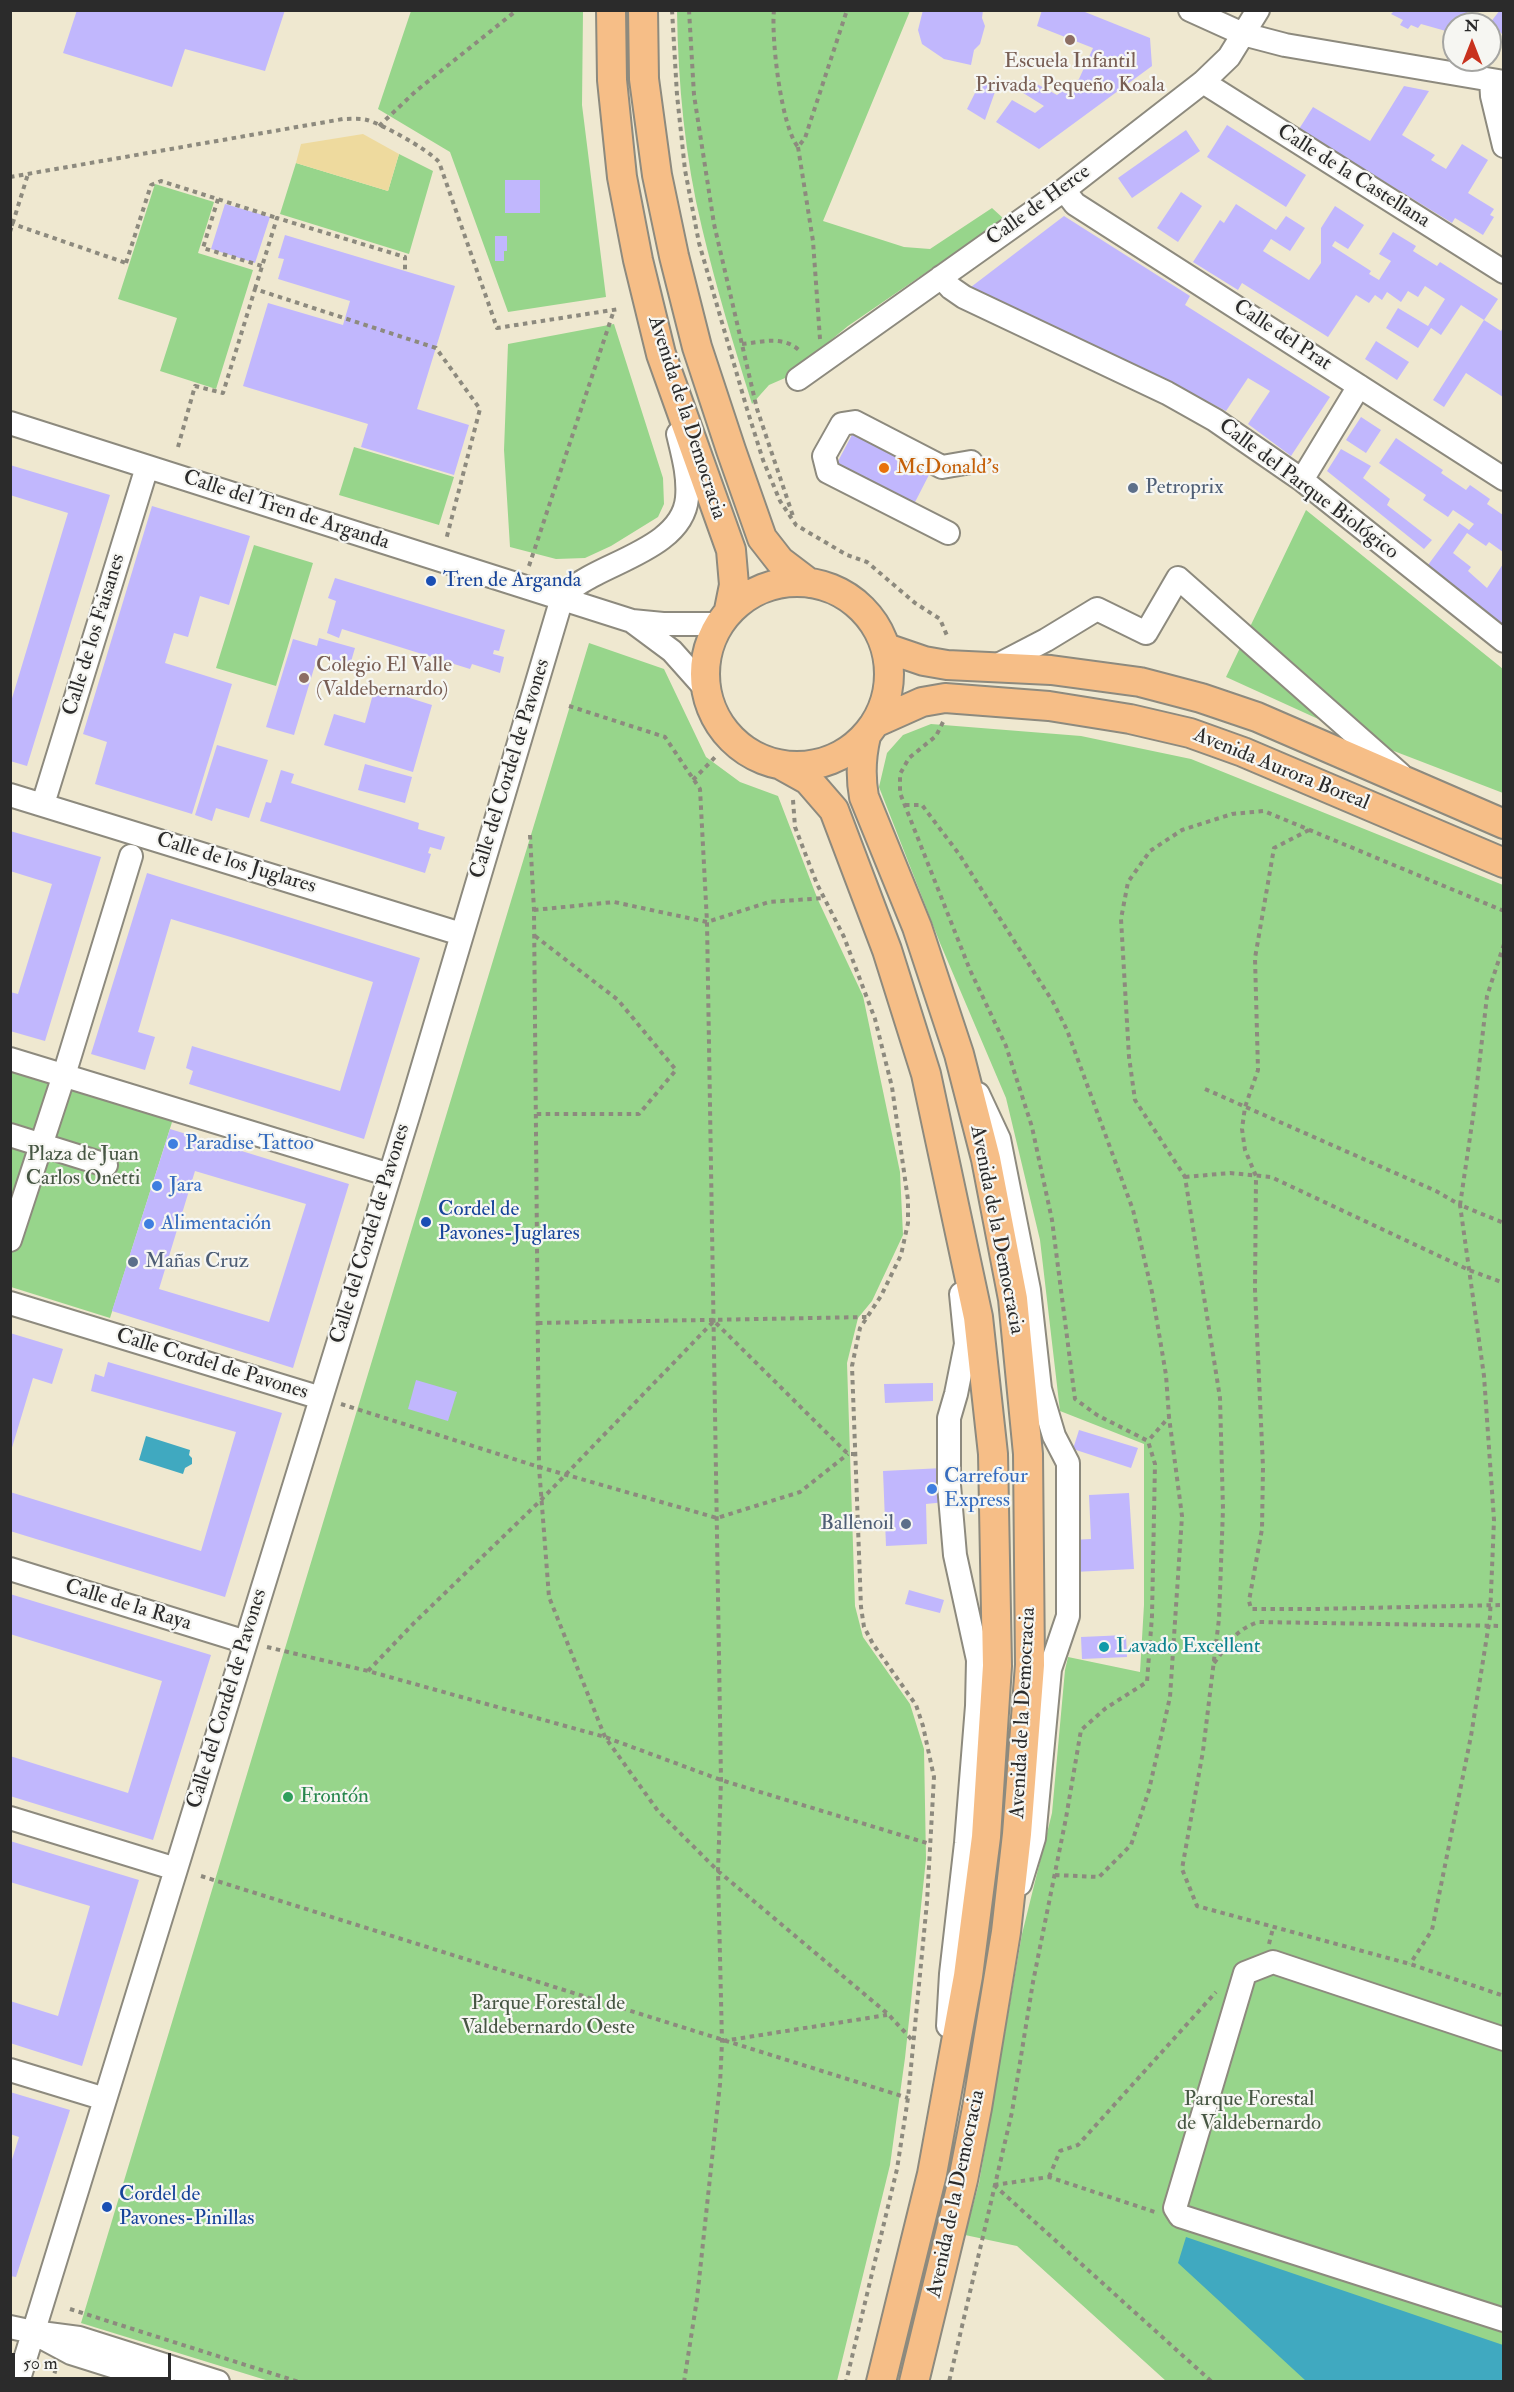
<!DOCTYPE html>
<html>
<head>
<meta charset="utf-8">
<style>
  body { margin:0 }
  #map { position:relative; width:1514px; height:2392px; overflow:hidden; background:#efe8d0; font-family:"IM FELL Double Pica",serif }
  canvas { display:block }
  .frame { position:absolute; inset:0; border:12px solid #2b2b2b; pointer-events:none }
  .north { position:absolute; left:1442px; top:12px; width:60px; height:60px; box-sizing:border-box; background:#f6f6f2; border:2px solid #a5a5a2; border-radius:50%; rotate:0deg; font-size:16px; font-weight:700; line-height:24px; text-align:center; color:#2b2b2b }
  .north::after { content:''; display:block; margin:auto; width:21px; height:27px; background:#c8321e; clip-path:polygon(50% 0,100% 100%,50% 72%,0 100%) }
  .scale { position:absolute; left:12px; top:2353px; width:159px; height:27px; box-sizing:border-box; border:3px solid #2b2b2b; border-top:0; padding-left:8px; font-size:18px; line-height:21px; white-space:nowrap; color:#2b2b2b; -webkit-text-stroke:4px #f6f6f2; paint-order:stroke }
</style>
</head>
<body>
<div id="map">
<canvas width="1514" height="2392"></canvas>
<div class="frame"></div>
<div class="north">N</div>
<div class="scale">50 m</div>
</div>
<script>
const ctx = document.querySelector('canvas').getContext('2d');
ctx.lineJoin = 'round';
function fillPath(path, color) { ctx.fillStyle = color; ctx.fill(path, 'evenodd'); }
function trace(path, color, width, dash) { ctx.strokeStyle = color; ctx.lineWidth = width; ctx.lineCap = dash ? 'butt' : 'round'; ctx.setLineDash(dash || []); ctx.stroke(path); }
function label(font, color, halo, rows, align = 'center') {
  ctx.font = font + ' "IM FELL Double Pica",serif'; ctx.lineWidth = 4.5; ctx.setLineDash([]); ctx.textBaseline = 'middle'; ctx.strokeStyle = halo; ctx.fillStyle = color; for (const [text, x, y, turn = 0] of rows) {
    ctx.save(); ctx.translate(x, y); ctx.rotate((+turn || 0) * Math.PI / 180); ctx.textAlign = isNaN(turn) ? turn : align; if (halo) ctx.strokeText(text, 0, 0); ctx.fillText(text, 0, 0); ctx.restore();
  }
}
const green = new Path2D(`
  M411,11H583L582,105L606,297L508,312L450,152L378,109Z
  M677,11H910L823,221L904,247L930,249L992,208L1004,219L848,326L785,378L769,385L752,404C734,346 716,287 702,228C685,158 678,83 677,11Z
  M399,154L433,171L409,254L280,214L296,163L388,191Z
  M155,184L214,202L198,253L253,270L216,389L160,371L177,318L118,299Z
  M614,324L663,478L664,504L658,517L611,546L585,558L556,559L510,547L504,450L508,344Z
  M354,447L454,477L439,525L339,495Z
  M1306,510L1503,669V793L1360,738L1226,677Z
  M254,545L313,563L276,686L216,668Z
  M589,643L664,669L706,757L740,782L778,796L818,900L863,996L900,1172L903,1235L872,1301L858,1318L847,1363L855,1606L863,1637L910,1704L924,1749L926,1859L905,2058L890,2165L837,2381H269L81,2323Z
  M931,724L1081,736L1191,759L1503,885V2381H1166L1017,2246L965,2235L979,2183L1022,1934L1052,1813L1065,1670L1068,1657L1140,1672L1144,1605V1444L1060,1411L1040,1240L1006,1098L940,943L879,787L887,753L903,735Z
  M10,1069L173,1119L110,1318L11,1287Z`);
const sand = new Path2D(`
  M363,134L399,154L388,191L296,163L301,144Z`);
const water = new Path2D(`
  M146,1436L190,1450L189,1455L192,1458V1464L185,1468L183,1474L139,1460Z
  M1186,2237L1503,2345V2381H1306L1178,2263Z`);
const building = new Path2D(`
  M77,10H285L265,71L185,49L172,87L63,53Z
  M923,10H983L982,18L985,26L980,44L974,50L971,65L944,59L922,44L918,30Z
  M1042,10H1080L1150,38L1152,66L1039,149L996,122L1012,100L1035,113L1044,106L1020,91L1026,78L1057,95L1079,79L1093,48L1037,26Z
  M1395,10H1469L1459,24H1454L1453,33L1421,24L1418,28L1411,25L1408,29L1400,25L1403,20L1391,14Z
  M1500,10H1503V35L1499,31L1496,33L1490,28V23Z
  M981,81L996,89L985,120L967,109Z
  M1404,86L1429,91L1402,135L1435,155L1431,160L1446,169L1462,144L1488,160L1468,193L1494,209L1490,215L1494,217L1483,235L1455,218L1452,223L1299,129L1313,107L1370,141Z
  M1227,125L1306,175L1286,207L1207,157Z
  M1186,130L1200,151L1132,198L1118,178Z
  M505,180H540V213H505Z
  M1181,192L1202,206L1178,242L1157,228Z
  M225,204L270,217L255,263L211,249Z
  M1236,204L1276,230L1286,216L1305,228L1290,251L1271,239L1263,251L1309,280L1321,263V228L1335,206L1364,225L1348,249L1335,241L1332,246L1371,271L1369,274L1379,280L1391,261L1379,254L1393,232L1416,246L1413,251L1437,266L1440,262L1498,299L1484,320L1501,331L1503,327V397L1466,373L1444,407L1433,400L1484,320L1461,305L1441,335L1431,328L1418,348L1386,328L1398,308L1428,326L1445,299L1425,286L1418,297L1408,291L1401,302L1387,292L1382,300L1375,295L1369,303L1356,295L1328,337L1242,283L1238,290L1193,262L1220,220L1224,223Z
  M1064,216L1190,296L1185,305L1330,397L1291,456L1248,424L1270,391L1248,378L1226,411L1136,365L971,287Z
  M285,235L455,286L417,409L469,425L454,475L361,447L368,424L243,386L268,303L343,325L350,301L278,279L284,259L278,258Z
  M495,236H507V251H504V261H495Z
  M1376,341L1409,362L1397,380L1365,359Z
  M1361,417L1381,430L1366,453L1346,440Z
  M854,431L931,471L913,506L836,465Z
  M1396,438L1443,470L1441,473L1466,490L1470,485L1490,499L1487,504L1503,515V552L1489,542L1486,546L1467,533L1453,553L1471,567L1468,571L1487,588L1503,564V625L1428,565L1459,523L1469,530L1474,524L1453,510L1448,517L1423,500L1426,495L1379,463Z
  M1341,449L1371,466L1363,478L1390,499L1387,505L1432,540L1424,549L1327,471Z
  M10,465L110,495L27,766L10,761V705L68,513L10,495Z
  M152,506L250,536L229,605L200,596L188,637L174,633L165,663L232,684L192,814L95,784L107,742L83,734Z
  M335,578L505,630L499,651L494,650L493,654L504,657L500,673L472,664L470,669L342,629L339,638L327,633L336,601L328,598Z
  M319,638L355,648L350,665L318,655L294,735L266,727L293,639L317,646Z
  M375,687L432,705L413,772L324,745L334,714L365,723Z
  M217,745L268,760L249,818L216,808L212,821L195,815Z
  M365,764L412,777L405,803L358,790Z
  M281,770L294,774L291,783L419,823L418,829L445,837L441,850L430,847L428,853L431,854L425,873L260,821L266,802L271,803Z
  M10,831L101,857L45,1041L10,1031V992L18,994L52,884L10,871Z
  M147,873L420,958L364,1139L189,1084L193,1071L186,1068L192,1046L340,1091L373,982L234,938L171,919L138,1032L155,1037L145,1070L91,1054Z
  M170,1129L349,1184L293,1368L112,1311ZM195,1171L306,1204L269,1322L159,1289Z
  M10,1333L63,1349L52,1384L33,1378L11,1451Z
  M108,1362L282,1413L225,1597L10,1531V1492L201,1551L236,1432L91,1391L95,1374L104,1377Z
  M416,1380L457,1392L448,1421L408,1409Z
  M933,1383V1401L885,1403L884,1384Z
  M1079,1430L1138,1448L1131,1468L1073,1449Z
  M943,1468L945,1502L926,1504L927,1544L886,1546L883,1471Z
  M1129,1493L1134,1569L1074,1572L1072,1540L1091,1539L1089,1495Z
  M909,1590L944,1600L940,1613L905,1604Z
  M10,1594L211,1655L153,1840L10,1796V1756L128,1793L162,1681L10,1634Z
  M1126,1635L1127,1657L1082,1659L1081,1637Z
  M10,1841L139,1880L82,2066L10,2043V2001L58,2016L90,1906L10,1882Z
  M10,2092L70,2110L16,2277L10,2276V2166L19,2137L10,2134Z`);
const path = new Path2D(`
  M672,10L677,95L685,170L699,243L747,409L763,460L780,501L796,525L847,555L867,562L915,603L940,619L948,638
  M689,10L694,95L714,224L757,409L794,519
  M774,10C771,38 781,126 798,147L805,138L847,10
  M379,126L416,91L517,10
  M798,147L813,241L820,339
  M10,177L343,119C351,119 360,118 367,120C384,125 427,149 439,162L497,328L619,309
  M218,199L203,248L262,266
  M10,223L126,263
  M10,232L28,174
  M126,263L151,185L161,181L277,218
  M255,289L277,218L405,257V271
  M742,344C763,342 783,335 800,351
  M178,447L195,386L223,393L255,289L436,348L480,409L446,540
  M529,566L614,310
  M569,706L665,737L700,789L707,922L721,1780L718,1871L722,2042L720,2084L697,2299L684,2382
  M943,722L936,736L909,758L900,774V793L970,970L1006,1046L1032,1127L1052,1220L1075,1399L1097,1415L1148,1441L1155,1464L1152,1616L1147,1682L1106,1708L1081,1730L1066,1818L1033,1982L1012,2112L949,2382
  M693,780L717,755
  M793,800L795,827L817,884L844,937L875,1019L892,1087L908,1200V1223L901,1255L881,1296L860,1328L852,1366L861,1607L864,1627L873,1644L916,1705L923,1726L934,1777L927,1902L908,2098L897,2169L846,2382
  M905,805H922L959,854L1053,1002L1067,1030L1133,1210L1152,1292L1166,1375L1169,1417L1148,1441
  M1309,830L1274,848L1255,958L1258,1070L1245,1107L1242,1129L1245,1150L1256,1176L1255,1290L1263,1467L1262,1529L1249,1601L1251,1609H1315L1504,1605
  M530,835L534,910L539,1467L549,1597L605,1737L658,1811L718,1871L888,2014L913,2041
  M534,910L614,902L707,922L769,902L824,898
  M1504,911L1264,811L1232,814L1182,830L1150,851L1128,882L1121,919L1129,1057L1135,1100L1185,1177L1220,1398L1223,1509L1219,1619L1203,1751L1182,1869L1197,1906L1410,1964L1504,1996
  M535,936L618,1000L676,1070L639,1114H536
  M1504,944L1487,996L1474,1110L1460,1205L1504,1223
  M1205,1089L1436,1191L1460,1205L1484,1376L1494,1520L1490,1617L1471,1736L1432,1930L1410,1964
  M1185,1177L1230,1173L1271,1177L1469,1270L1504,1283
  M538,1323L867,1317
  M341,1404L539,1467L717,1518L800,1492L848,1454
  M267,1647L368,1671L605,1737L721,1780L930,1844
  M1214,1663C1229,1644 1233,1631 1258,1622L1504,1626
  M368,1671L413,1624L542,1499L714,1321L848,1454H855
  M1055,1875L1099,1877L1131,1845L1149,1790L1170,1697L1182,1516L1169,1417
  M201,1876L908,2098
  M1269,1944L1273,1928
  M723,2041L887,2015
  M1049,2177L1060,2151L1078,2145L1216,1992
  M994,2185L1212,2382
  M994,2185L1049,2177L1155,2212
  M70,2309L299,2382
  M52,2382L56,2368`);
const minor = new Path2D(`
  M1190,10L1243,34L1285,45L1504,82
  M1491,80L1492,96L1504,146
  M1203,82L1504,272
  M1064,190L1075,204L1504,479
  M941,277L951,288L964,297L1167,393L1215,420L1302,480L1504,641
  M798,379L1064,190L1203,82L1229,57L1258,10
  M10,423L632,621L663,624H719
  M1302,480L1359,386
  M948,533L828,472L824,456L842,424L855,422L942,467L971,462
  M562,598C569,592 575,585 583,581C616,560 683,544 687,498C689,476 683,455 678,434
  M633,622L672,651L705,688
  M994,667L1046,640L1097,609L1146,633L1178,578L1400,774
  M10,795L461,934
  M43,804L147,467
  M10,1059L390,1175
  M978,1094L999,1139L1029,1290L1040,1389L1054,1436L1068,1463V1616L1050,1669L1034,1838L1020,1884
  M10,1135L106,1165
  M10,1240L64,1075L131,856
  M10,1303L321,1398
  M10,1569L246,1642
  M10,1818L176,1869
  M948,2026L951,1974L966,1843L977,1706L978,1660L955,1555L949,1485V1418L956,1394L966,1344L961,1294
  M1504,2039L1273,1962L1245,1973L1175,2208L1180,2216L1504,2320
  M10,2070L105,2099
  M10,2327L33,2332L79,2338L218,2382
  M43,2338L71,2353L163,2382
  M18,2382L409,1113L562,598`);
const major = new Path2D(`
  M611,10L612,80L622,177L638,260L661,354L731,550L734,585L729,610
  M643,10L644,79L657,175L674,256L697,347L731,450L762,538L780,561L809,583
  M705 674a92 92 0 1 1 184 0a92 92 0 1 1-184 0Z
  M886,648L924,661L947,665L1051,670L1140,682L1201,698L1257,717L1504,824
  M875,723L922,702L945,698L1049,706L1130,719L1190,733L1243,752L1504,863
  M866,736C861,757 860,775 864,797L917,927L959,1054L986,1159L1013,1299L1028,1454L1030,1665L1017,1834L1006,1932L977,2108L963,2180L914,2382
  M781,765L808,780L834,810L887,950L926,1074L978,1317L993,1454L997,1666L986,1837L968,1976L932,2174L881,2382`);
const markers = [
  [1070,40,6,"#8d6e63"],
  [884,468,6,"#e8710a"],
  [1133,488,6,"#5c6f8a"],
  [431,581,6,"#1a4fb4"],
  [304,678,6,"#8d6e63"],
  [173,1144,6,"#3f7fe0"],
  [157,1186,6,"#3f7fe0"],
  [426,1222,6,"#1a4fb4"],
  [149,1224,6,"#3f7fe0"],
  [133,1262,6,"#5c6f8a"],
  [932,1489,6,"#3f7fe0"],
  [906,1524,6,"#5c6f8a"],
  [1104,1647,6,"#0f9aa8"],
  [288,1797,6,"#2e9e5b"],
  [107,2207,6,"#1a4fb4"]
];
const educationNames = [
  ["Escuela Infantil",1070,62],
  ["Privada Pequeño Koala",1070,86],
  ["Colegio El Valle",316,666,"left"],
  ["(Valdebernardo)",316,690,"left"]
];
const streetNames = [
  ["Calle de la Castellana",1353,177,32],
  ["Calle de Herce",1039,206,-36],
  ["Calle del Prat",1282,336,33],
  ["Avenida de la Democracia",686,418,72],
  ["Calle del Parque Biológico",1308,490,37],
  ["Calle del Tren de Arganda",286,511,18],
  ["Calle de los Faisanes",95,635,-73],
  ["Calle del Cordel de Pavones",511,769,-73],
  ["Avenida Aurora Boreal",1281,770,22],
  ["Calle de los Juglares",236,864,17],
  ["Avenida de la Democracia",996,1230,79],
  ["Calle del Cordel de Pavones",371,1234,-73],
  ["Calle Cordel de Pavones",212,1365,17],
  ["Calle de la Raya",128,1606,17],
  ["Calle del Cordel de Pavones",228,1699,-73],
  ["Avenida de la Democracia",1024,1713,-87],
  ["Avenida de la Democracia",957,2194,-78]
];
const foodNames = [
  ["McDonald's",896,468]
];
const serviceNames = [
  ["Petroprix",1145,488],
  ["Mañas Cruz",145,1262],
  ["Ballenoil",894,1524,"right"]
];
const transitNames = [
  ["Tren de Arganda",443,581],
  ["Cordel de",438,1210],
  ["Pavones-Juglares",438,1234],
  ["Cordel de",119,2195],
  ["Pavones-Pinillas",119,2219]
];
const shopNames = [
  ["Paradise Tattoo",185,1144],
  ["Jara",169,1186],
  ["Alimentación",161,1224],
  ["Carrefour",944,1477],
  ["Express",944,1501]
];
const parkNames = [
  ["Plaza de Juan",83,1155],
  ["Carlos Onetti",83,1179],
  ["Parque Forestal de",548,2004],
  ["Valdebernardo Oeste",548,2028],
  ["Parque Forestal",1249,2100],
  ["de Valdebernardo",1249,2124]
];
const cultureNames = [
  ["Lavado Excellent",1116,1647]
];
const leisureNames = [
  ["Frontón",300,1797]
];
fillPath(green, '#97d58b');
fillPath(sand, '#eeda9e');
fillPath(water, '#40a9c0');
fillPath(building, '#c1b7fd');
trace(minor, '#8d8a7e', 26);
trace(major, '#8d8a7e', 32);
trace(path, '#8d8a7e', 4, [4.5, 4.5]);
trace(minor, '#fff', 22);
trace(major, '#f6be87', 28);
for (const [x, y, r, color] of markers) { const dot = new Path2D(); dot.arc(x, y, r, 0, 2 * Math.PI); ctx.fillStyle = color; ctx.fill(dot); trace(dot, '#f6f6f2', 2); }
label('21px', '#785e54', '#f6f6f2', educationNames);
label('21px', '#2b2b2b', '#f6f6f2', streetNames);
label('21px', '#c56008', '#f6f6f2', foodNames, 'left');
label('21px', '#4e5e75', '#f6f6f2', serviceNames, 'left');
label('21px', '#164399', '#f6f6f2', transitNames, 'left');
label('21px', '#366cbe', '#f6f6f2', shopNames, 'left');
label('21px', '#465643', '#f6f6f2', parkNames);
label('21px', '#0d838f', '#f6f6f2', cultureNames, 'left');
label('21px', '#27864d', '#f6f6f2', leisureNames, 'left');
</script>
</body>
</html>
